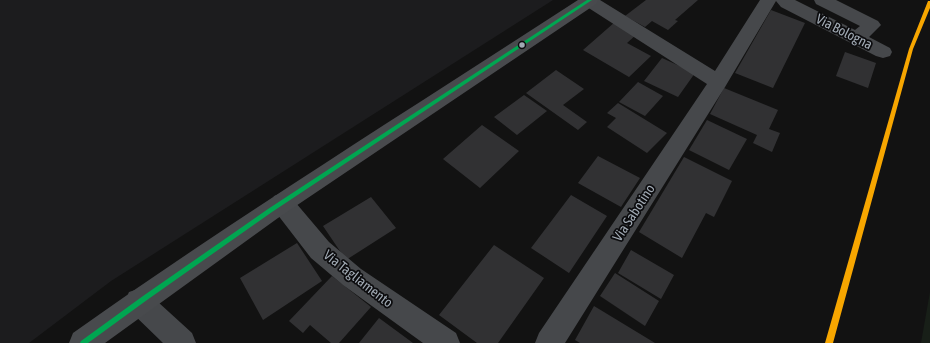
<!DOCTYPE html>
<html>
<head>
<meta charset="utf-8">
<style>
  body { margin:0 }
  canvas { display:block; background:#121212 }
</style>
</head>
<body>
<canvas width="930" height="343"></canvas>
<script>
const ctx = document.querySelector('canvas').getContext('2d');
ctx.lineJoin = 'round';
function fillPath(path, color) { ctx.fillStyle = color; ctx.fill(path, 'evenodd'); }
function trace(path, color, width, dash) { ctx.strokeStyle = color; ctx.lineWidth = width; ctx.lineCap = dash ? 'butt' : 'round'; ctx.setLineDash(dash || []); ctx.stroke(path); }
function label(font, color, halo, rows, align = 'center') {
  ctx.font = font + ' "Asap Condensed",sans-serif'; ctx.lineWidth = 3.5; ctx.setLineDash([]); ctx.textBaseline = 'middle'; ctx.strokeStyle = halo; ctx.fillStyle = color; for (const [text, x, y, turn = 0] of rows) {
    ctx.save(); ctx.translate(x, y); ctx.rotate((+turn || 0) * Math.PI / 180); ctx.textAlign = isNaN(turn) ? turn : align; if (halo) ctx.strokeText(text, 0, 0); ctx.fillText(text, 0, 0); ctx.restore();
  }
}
const built = new Path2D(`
  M0,0H553L111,281L29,343H0Z`);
const green = new Path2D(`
  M930,292V343H921Z`);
const building = new Path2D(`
  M646,0H698L675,20L678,21L668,30L652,21L645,27L625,16Z
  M771,10L805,23L773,88L735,73Z
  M615,22L637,34L627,43L651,56L629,77L583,50Z
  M845,52L876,63L868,88L836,76Z
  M662,58L695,73L678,97L644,81Z
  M556,70L584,89L563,105L587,122L578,130L526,93Z
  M638,82L663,96L645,116L619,102Z
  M724,88L778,110L769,129L780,133L772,152L753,143L757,135L710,114Z
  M524,95L547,111L517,135L494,117Z
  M618,103L667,133L647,153L607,127L616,118L607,113Z
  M707,120L747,139L729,170L689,150Z
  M482,125L519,151L480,188L443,159Z
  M598,156L640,178L621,207L578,183Z
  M684,157L732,181L714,217L706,213L682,258L639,232Z
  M571,195L607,216L569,273L531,248Z
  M371,197L396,228L346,260L323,226Z
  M297,243L322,281L263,320L240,278Z
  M494,245L544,278L498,343H477L439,315Z
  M631,250L674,275L661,299L618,273Z
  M615,273L659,301L645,326L600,296Z
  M332,276L371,307L339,343H331L310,325L303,333L289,321Z
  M594,306L655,343H580L575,340Z
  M379,318L413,343H359Z`);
const minor = new Path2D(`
  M582,0H600L715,71L760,0H795L855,30L860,26L816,4L814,0H836L878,21L881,25L869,37L890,48L892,52L890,56L883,58L876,56L781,7L776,1L725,87L565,343H535L539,333L707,84L584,5Z
  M282,193L290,196L329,242L361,269L456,333L460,343H423L343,285L311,258L274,210L271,203L274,196Z
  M138,289L147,292L192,333L196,343H163L129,310L125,301L129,292Z`);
const major = new Path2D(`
  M578,0H598L596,4L278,218L105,343H69L73,333C238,216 409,110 578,0Z`);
const bus1 = new Path2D(`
  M587,0H592L272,212L147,300L88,343H80L81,341L143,296L268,209Z`);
const rail1 = new Path2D(`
  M928,1H930V8L913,49L833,343H825L909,49Z`);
const markers = [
  [522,45,3.5,"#a1aab4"]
];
const streetNames = [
  ["Via Bologna",844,32,27],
  ["Via Sabotino",634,213,-57],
  ["Via Tagliamento",358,279,38]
];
fillPath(built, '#1c1c1e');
fillPath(green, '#181f18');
fillPath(building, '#313133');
fillPath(minor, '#46484b');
fillPath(major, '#484a4d');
fillPath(bus1, '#00a651');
fillPath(rail1, '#f7a600');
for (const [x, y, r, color] of markers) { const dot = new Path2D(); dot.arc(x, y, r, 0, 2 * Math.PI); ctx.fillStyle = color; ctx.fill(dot); trace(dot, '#0c0c0e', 1.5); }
label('14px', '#a1aab4', '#0c0c0e', streetNames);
</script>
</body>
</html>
